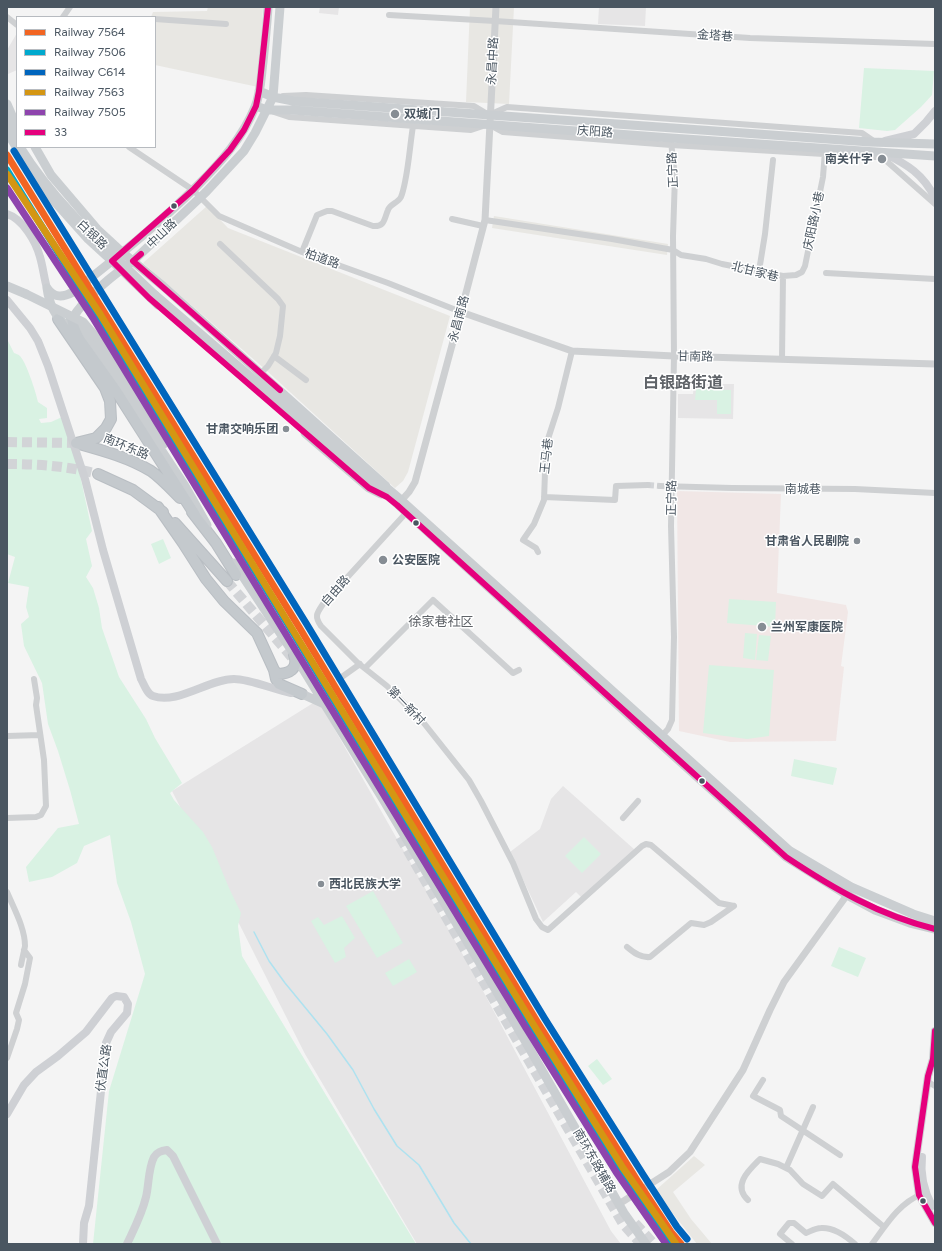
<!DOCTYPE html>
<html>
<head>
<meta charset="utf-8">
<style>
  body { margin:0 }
  #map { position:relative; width:942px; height:1251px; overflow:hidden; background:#f4f4f4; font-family:Figtree,sans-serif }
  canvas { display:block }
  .frame { position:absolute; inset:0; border:8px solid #4a5661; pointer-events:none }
  .legend { position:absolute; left:16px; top:16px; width:140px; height:132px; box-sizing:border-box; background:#fff; border:1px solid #b7bbc0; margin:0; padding:5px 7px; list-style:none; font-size:12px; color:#4a5661 }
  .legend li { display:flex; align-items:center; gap:8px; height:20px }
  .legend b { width:20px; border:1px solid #b7bbc0 }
</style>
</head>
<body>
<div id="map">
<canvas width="942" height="1251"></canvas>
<div class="frame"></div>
<ul class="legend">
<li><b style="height:5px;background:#f26522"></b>Railway 7564</li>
<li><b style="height:5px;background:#00a9ce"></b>Railway 7506</li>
<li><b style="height:5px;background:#0065bd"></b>Railway C614</li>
<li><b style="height:5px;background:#d49613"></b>Railway 7563</li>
<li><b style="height:5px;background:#8e44ad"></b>Railway 7505</li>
<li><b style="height:5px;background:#e5007d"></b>33</li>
</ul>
</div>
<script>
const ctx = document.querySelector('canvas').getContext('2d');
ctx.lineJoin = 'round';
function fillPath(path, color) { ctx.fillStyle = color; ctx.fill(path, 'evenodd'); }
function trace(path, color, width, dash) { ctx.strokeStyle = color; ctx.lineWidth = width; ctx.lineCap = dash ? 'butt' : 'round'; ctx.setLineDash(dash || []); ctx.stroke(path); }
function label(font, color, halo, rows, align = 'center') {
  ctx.font = font + ' Figtree,"Noto Sans SC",sans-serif'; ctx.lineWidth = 3; ctx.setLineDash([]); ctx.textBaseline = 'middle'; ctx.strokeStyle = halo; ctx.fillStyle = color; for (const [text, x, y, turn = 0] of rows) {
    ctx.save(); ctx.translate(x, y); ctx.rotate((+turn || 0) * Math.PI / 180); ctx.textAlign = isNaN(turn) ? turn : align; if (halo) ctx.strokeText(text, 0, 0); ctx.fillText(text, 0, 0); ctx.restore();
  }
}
const commercial = new Path2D(`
  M208,7H263L258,87L155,65V17H151L153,12L207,11Z
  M470,7H514L509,104L466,102Z
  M207,206L228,228L450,316L408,472L403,481L395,488L267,371L143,263Z
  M494,216L668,244L667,255L492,228Z
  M694,1156L705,1165L673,1192L691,1219L712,1244H697L659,1196L656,1190Z`);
const education = new Path2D(`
  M320,7H339L338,15L319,13Z
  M599,7H646L645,26L598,24Z
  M17,33V70L8,74L7,73V50Z
  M694,384H734L733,419L678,418V394H693Z
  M318,700L475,976L611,1231L621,1244H417L305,1054L172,791Z
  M563,786L635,850L584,900L576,892L543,922L510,852L540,829L551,799Z`);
const medical = new Path2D(`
  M677,491L781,494L777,593L846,605L848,612L841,666L844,667L836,741L730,742L679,731Z`);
const green = new Path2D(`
  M864,68L934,71L932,95L921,107L895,130L887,131L859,128Z
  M7,339L14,353C16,354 18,354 20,356C26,362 36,392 38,402L47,408V418L39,419L41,423L51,422L62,417L80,475L92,531L86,539L92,566L86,577L93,588L99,608L102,628L119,677L146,719L155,738L182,783L170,793L174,800L203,832L212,847L229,888L241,913L238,926L242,956L416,1244H93L109,1091L145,974L131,922L117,883L110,835L84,846L77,863L52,877L29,882L26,867L58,828L79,824L70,790L58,751L48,724L42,683L24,646L21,624L29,617L26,607L29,587L8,583L15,557L7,554Z
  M696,389L731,390V414H717V400H695Z
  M163,539L171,558L159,564L151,544Z
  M729,599L776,602L775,627L727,623Z
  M745,633L757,634L755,660L743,658Z
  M759,635L771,636L768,661L756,660Z
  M709,665L774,670L769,736L747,739L703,733Z
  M794,759L837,768L833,785L791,776Z
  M584,837L601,854L582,873L565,856Z
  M373,891L403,943L377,958L346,906Z
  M342,916L355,938L344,948L346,957L335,963L311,921L318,917L324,925Z
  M839,947L866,958L858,977L831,966Z
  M409,959L417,972L393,986L385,973Z
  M597,1059L612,1079L603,1085L588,1066Z`);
const stream = new Path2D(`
  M254,932L269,961L285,983L327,1034L353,1070L374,1109L397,1146L419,1165L454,1223L471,1244`);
const minorTunnel = new Path2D(`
  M648,485L660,486`);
const trunkTunnel = new Path2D(`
  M7,442L76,443
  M7,464C37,464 68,466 98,474
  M227,581L294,660
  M273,617L323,672L478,952
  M400,837L623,1224L641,1244
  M635,1223L654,1244`);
const minor = new Path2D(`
  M389,15L495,21L750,38L935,44
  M7,17L17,25
  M63,17L70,7
  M155,19L226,24
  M283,96L306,95L474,106L489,115L507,107L862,133L875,142
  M274,112L289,117L471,130L483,126
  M492,126L503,132L671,145L892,158
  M129,147L193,190L219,216L302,252L388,283L461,312
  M883,158L935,204
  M452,219L483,226
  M485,220L612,239L673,250L681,255L706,259L722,264L783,276L796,275L802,272L805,266L823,177L825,151
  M220,244L278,299L283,306L280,336L276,353L268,366L261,373
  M302,252L317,215L327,211H332L373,226C385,227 384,219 388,210C390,204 398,203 401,197C403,192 404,187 405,182C409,163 410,145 413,126
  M759,271L765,234L773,160
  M826,273L935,279
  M274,356L306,380
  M782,359L783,276
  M660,486L732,488L855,489L935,493
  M544,497L615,500L616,486L648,485
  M406,513L323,604C317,613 314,616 321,626L358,663L387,686L423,722L469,780L481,801L513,863L536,919L542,927L548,930L642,846L646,844L651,845L719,903L734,906
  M538,552L536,548L523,540L534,524L544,500L546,445L558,408L572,351
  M365,668L433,600L513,673L519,670
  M339,679L360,664
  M7,736L40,735
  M660,738L668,729L672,720L674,637L671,526L674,356L673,236L675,176L671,142
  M7,818L36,817L41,815L46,806L44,760L36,705L37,698L34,679
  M623,818L638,801
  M7,892C14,909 25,928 25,946C24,952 22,959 21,965
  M627,947C634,953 641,958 650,957L691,923L704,925L711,922L734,906
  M7,1058L17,1029L19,1020L16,1013L25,984L30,958L24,950
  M763,1080L753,1096L780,1110L781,1116L840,1155
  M928,1082L935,1086
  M786,1168L813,1107
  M748,1200C732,1185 749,1170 760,1159L778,1164L790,1170L803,1184L822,1196L833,1184L884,1227
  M792,1244L780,1234L789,1223H794L806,1233C811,1231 816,1228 821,1228C834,1227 846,1236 855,1244
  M872,1244C886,1225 899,1203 922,1194`);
const tertiary = new Path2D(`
  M461,312L572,351L674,356L935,364
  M398,504L409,492L415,482L461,312L485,220L496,7
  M619,1204L669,1172L690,1152L743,1070L770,1010L784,982L847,895`);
const secondary = new Path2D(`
  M885,141L914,134L926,122L935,111
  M884,153C908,165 923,174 935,198
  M7,214C23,219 36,242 40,257C43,267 44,278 47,288
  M7,300L30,328L38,341L48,366L85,479L103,550L141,679C144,684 147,694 153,696C177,705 209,679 234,679C250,679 275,690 291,693
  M935,1031L933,1059L928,1076L915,1167L919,1195L935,1223
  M7,1114L24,1085L36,1072L58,1056L86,1032L112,998L116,996L124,997L128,1004L127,1013L111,1032L106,1043L89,1206L84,1223L83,1244
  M922,1157C920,1174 924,1191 932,1206
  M127,1244C134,1229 142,1214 146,1197C149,1185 148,1169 154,1157C157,1152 161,1151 167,1150L173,1156L217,1244`);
const primary = new Path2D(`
  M259,91L273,97L293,101L870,142L935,144
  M7,104L17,127
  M256,106L267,110H292L671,138L935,156
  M7,120L15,137
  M7,132L38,183L88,239L112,261L158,305
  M35,147L51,175L97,229L123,253L163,286L386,486
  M7,286L26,294
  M47,288C49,303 54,316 66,325H69C79,302 112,276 133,261L206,192L244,151L255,133L273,97L280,7
  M47,288C54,298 62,298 73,292C116,258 159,224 198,185C221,162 243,137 255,107C261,93 261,76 263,62C265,43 267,25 268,7
  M155,295L371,480L635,721L786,857L847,895L875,910L910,923L935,929
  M72,318L78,324L185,486L207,525
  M96,337L164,444
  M305,433L369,488L381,494
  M381,483L401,500L790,851L851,887L913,914L935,921
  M234,563L290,648L384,801L501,999L624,1213L646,1244
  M302,694L324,704`);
const trunk = new Path2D(`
  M72,318L74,328L79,339L116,391L195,515
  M58,319L105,388L110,401L111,419L106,428L96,438L76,443
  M76,443C101,450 128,457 151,471C161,478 171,489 180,498
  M98,474L133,490L163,512
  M158,507L183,543L206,579L224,601L257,633L274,670L276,679L279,684L302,694
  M192,512L216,543L236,575
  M175,523L227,581
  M274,670L277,674C289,674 299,669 294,655`);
const primaryBridge = new Path2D(`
  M20,147C56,205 106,248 155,295
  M26,294L83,322L96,337`);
const bus1 = new Path2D(`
  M268,7L259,91L256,106L244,130L230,150L193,190L112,261L149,298L369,488L387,497L397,505L786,857C834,889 879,915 935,929
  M141,254L133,261L280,390
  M935,1031L933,1059L928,1076L915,1167L919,1195L935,1223`);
const rail1 = new Path2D(`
  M7,155L299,627L538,1023L637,1180L671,1232L681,1244`);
const rail2 = new Path2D(`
  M7,170L292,631L531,1027L630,1184L671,1244`);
const rail3 = new Path2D(`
  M14,151L306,623L545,1019L644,1176L677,1227L687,1239`);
const rail4 = new Path2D(`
  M7,174L100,314L533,1024L623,1168L676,1244`);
const rail5 = new Path2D(`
  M7,188L93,318L526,1028L616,1172L666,1244`);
const markers = [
  [395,114,5,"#868d94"],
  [882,159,5,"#868d94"],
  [174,206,3.5,"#4a5661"],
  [286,429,4,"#868d94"],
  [416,523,3.5,"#4a5661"],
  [857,541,4,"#868d94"],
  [383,560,5,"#868d94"],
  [762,627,5,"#868d94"],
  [702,781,3.5,"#4a5661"],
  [321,884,4,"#868d94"],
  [923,1201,3.5,"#4a5661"]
];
const streetNames = [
  ["金塔巷",715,36,4],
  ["永昌中路",493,61,-87],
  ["庆阳路",595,132,4],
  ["正宁路",673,170,-93],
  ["庆阳路小巷",814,221,-78],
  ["中山路",162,234,-44],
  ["白银路",92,235,44],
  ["柏道路",322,259,20],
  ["北甘家巷",755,272,14],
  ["永昌南路",459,319,-75],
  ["甘南路",695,357,1],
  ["南环东路",126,447,22],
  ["王马巷",547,456,-84],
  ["南城巷",803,489],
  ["正宁路",672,498,-89],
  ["自由路",336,591,-49],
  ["第一新村",406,706,46],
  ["伏直公路",104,1068,-82],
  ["南环东路辅路",594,1161,60]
];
const poiNames = [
  ["双城门",404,114],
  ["南关什字",873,159,"right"],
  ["甘肃交响乐团",278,429,"right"],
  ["甘肃省人民剧院",849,541,"right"],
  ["公安医院",392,560],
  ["兰州军康医院",771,627],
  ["西北民族大学",329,884]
];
const neighbourhoodNames = [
  ["徐家巷社区",441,622]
];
const districtNames = [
  ["白银路街道",683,383]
];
fillPath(commercial, '#e8e7e3');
fillPath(education, '#e6e5e6');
fillPath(medical, '#f1e7e6');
fillPath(green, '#d9f2e3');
trace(stream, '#aee2f0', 1.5);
trace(minorTunnel, '#d2d4d7', 6, [6, 3]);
trace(trunkTunnel, '#d2d4d7', 10, [10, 5]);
trace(trunk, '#b9bec3', 12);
trace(minor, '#ced0d2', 6);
trace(tertiary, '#ced0d2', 7);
trace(secondary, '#ced0d4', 8);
trace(primary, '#caced1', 9);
trace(trunk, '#c4c9cd', 10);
trace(primaryBridge, '#caced1', 9);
trace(bus1, '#e5007d', 6);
trace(rail1, '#f26522', 7);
trace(rail2, '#00a9ce', 7);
trace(rail3, '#0065bd', 7);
trace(rail4, '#d49613', 7);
trace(rail5, '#8e44ad', 7);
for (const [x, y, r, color] of markers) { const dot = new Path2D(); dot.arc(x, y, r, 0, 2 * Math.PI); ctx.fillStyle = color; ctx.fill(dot); trace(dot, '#fff', 1.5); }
label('12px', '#4a5661', '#fff', streetNames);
label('bold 12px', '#4a5661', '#fff', poiNames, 'left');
label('13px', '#5f6368', '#fff', neighbourhoodNames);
label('bold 16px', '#5f6368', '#fff', districtNames);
</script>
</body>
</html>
